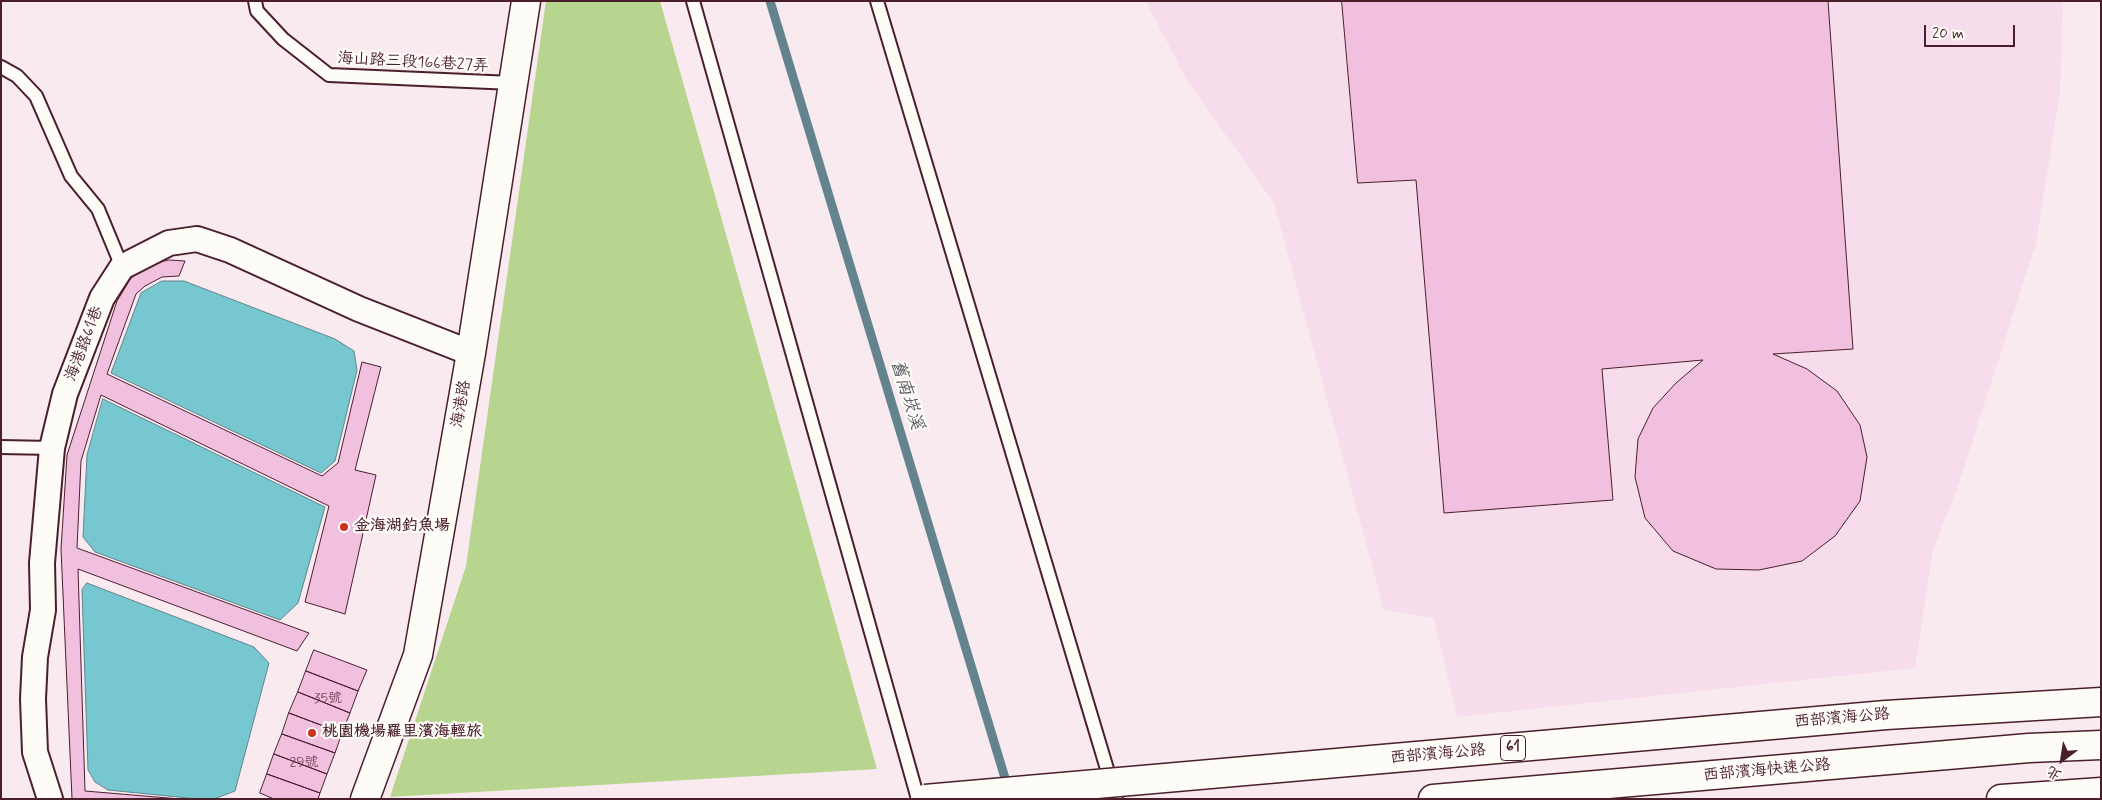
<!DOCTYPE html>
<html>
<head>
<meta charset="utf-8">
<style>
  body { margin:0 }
  #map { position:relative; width:2102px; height:800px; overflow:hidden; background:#f9eaf0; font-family:Mynerve,"LXGW WenKai TC",sans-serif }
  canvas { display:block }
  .frame { position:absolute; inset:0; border:2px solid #4a1f2b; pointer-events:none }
  .north { position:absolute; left:2037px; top:735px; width:50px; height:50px; -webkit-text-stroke:4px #fdfcf7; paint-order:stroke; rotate:211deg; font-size:14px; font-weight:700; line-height:20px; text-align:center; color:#4a1f2b }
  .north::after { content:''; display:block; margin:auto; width:18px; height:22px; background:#4a1f2b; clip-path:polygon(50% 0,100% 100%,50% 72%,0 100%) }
  .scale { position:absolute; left:1924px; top:25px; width:91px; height:22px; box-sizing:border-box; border:2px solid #4a1f2b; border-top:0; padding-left:6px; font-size:15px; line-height:18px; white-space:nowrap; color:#4a1f2b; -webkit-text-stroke:4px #fdfcf7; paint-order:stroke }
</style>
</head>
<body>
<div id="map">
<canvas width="2102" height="800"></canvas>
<div class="frame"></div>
<div class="north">北</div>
<div class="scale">20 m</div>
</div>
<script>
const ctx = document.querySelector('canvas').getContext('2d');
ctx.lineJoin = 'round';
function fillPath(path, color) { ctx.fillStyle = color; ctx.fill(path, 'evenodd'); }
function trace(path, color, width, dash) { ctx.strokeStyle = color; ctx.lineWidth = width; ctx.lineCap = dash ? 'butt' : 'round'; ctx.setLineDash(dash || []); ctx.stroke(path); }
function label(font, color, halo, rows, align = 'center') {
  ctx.font = font + ' Mynerve,"LXGW WenKai TC",sans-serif'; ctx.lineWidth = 4.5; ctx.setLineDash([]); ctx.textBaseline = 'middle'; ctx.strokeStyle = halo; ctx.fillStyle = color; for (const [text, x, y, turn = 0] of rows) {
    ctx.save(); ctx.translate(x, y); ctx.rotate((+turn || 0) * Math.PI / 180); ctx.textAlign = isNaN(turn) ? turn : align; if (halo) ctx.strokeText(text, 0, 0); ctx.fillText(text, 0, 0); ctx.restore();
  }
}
const built = new Path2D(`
  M1146,1H2063L2060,93L2036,243L1959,483L1933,550L1915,668L1457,717L1434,618L1384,610L1274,203L1186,79Z`);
const green = new Path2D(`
  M546,1H660L877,769L390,797L466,566Z`);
const water = new Path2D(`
  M162,281H184L335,339L354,351L357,370L335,461L321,473L111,373L141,293Z
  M103,399L325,507L298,603L280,620L95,552L83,537L87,455Z
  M87,583L254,647L269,663L235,791L214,799H198L108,790L95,782L88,770L82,590Z`);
const stream = new Path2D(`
  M770,1L1008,788`);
const building = new Path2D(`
  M1342,1H1828L1853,349L1773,354L1807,369L1837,391L1860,425L1867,457L1860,501L1835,536L1802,561L1759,570L1716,569L1673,551L1645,518L1635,477L1638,439L1653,408L1676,383L1703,360L1602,369L1613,500L1444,513L1416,180L1358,183Z
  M169,260L185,261L179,276L162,277L145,286L136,294L107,374L322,476L338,463L362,362L381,367L355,470L376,475L345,614L305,602L329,506L101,395L81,461L77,548L309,633L297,651L78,569L85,791L180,799H72L61,549L67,455L117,301L131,278L151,264Z
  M314,650L367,670L358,691L306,671Z
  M306,671L358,691L350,713L298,692Z
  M298,692L350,713L342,733L289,713Z
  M289,713L342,733L335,753L282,734Z
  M282,734L335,753L327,774L274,754Z
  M274,754L327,774L320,793L267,774Z
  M267,774L320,793L318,799H274L260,793Z`);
const lane = new Path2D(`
  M255,1L257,11L283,39L329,75L513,83
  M693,1L918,799
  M877,1L1116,799
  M1,67L17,76L36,96L71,176L98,209L122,267
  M1,447L52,448`);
const street = new Path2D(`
  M50,799L35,752L33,699L35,657L43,610L42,563L52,448L65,394L102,298L122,267L169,243L197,239L230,250L359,309L471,353`);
const secondary = new Path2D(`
  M365,799L418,655L471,353L526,1`);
const highway = new Path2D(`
  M1433,799L2029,748L2101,745
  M2001,799L2101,792`);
const primaryBridge = new Path2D(`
  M925,799L1886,715L2101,702`);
const markers = [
  [344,527,5,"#c8321e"],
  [312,733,5,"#c8321e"]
];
const numberNames = [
  ["35號",328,699],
  ["29號",304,763]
];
const shields = [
  [1513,748,25]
];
const shieldNames = [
  ["61",1513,748]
];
const streetNames = [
  ["海山路三段166巷27弄",413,63,3],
  ["海港路61巷",85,344,-69],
  ["海港路",462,404,-80],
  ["西部濱海公路",1842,719,-5],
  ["西部濱海公路",1438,755,-5],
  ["西部濱海快速公路",1767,771,-5]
];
const poiNames = [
  ["金海湖釣魚場",354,527],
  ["桃園機場羅里濱海輕旅",322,733]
];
const waterNames = [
  ["舊南崁溪",906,395,73]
];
fillPath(built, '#f7ddeb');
fillPath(green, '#b7d58e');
fillPath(water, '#76c7cf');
trace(water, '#64848d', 1);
trace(stream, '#64848d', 9);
fillPath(building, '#f1c0df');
trace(building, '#4a1f2b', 1);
trace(lane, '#4a1f2b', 16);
trace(street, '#4a1f2b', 28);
trace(secondary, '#4a1f2b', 31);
trace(highway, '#4a1f2b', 31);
trace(lane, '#fdfcf7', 12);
trace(street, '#fdfcf7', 24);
trace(secondary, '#fdfcf7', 28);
trace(highway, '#fdfcf7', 28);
trace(primaryBridge, '#4a1f2b', 31, []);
trace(primaryBridge, '#fdfcf7', 28);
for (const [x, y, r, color] of markers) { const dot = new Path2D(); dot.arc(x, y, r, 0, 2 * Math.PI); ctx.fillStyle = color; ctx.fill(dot); trace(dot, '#fdfcf7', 2); }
label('14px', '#744758', null, numberNames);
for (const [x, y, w] of shields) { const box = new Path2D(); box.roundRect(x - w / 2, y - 12.5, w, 25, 4); ctx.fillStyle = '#fdfcf7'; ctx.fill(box); trace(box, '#4a1f2b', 1); }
label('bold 15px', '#4a1f2b', null, shieldNames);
label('16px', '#4a1f2b', '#fdfcf7', streetNames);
label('bold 16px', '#4a1f2b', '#fdfcf7', poiNames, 'left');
label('italic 18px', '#595a64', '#fdfcf7', waterNames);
</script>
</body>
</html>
